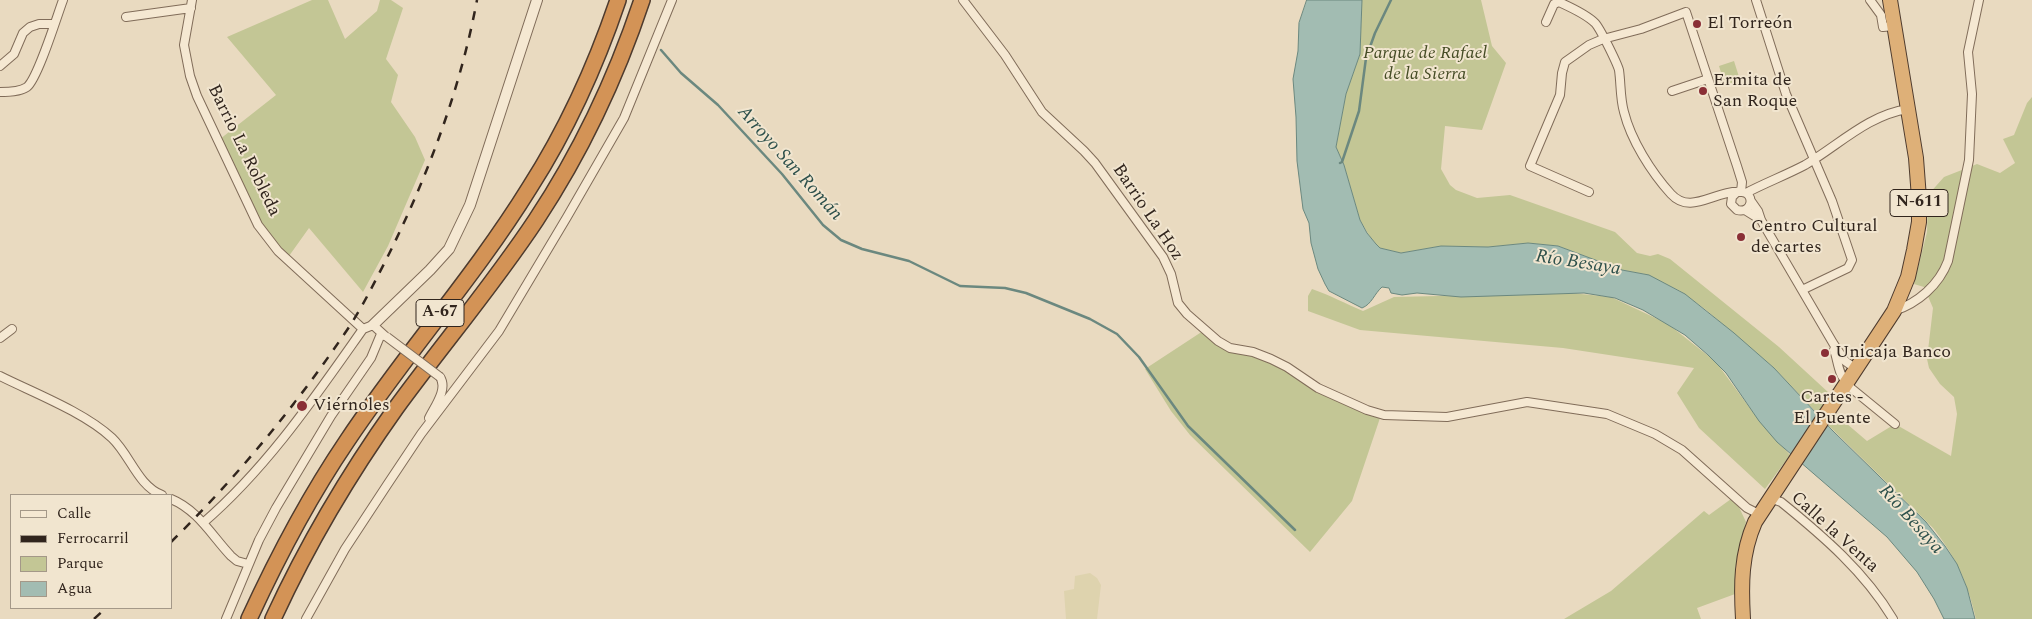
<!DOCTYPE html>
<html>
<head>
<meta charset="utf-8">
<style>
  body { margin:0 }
  #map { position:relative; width:2032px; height:619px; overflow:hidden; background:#e9dac0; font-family:Spectral,serif }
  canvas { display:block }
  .legend { position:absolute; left:10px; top:494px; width:162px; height:115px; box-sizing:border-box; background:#f1e5cf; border:1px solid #a49888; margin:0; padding:6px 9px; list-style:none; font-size:15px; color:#31251d }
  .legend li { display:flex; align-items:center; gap:10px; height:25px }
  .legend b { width:25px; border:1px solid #a49888 }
</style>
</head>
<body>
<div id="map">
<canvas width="2032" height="619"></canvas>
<ul class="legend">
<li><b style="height:6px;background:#f5e8d2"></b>Calle</li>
<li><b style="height:6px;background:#31251d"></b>Ferrocarril</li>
<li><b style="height:14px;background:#c3c695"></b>Parque</li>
<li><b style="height:14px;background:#a2bcb2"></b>Agua</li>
</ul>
</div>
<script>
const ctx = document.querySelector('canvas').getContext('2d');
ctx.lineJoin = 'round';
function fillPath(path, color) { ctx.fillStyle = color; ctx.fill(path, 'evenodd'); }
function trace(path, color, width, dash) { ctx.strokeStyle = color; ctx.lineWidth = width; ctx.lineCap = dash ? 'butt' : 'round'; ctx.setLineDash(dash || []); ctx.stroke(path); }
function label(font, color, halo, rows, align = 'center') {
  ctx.font = font + ' Spectral,serif'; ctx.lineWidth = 4; ctx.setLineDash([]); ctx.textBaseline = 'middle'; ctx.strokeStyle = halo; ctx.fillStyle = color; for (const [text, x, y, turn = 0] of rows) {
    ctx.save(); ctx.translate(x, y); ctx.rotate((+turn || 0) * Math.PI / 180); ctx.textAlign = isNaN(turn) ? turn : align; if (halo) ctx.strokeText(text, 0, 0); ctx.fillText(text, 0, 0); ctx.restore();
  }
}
const farmland = new Path2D(`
  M1090,573L1097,578L1101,585L1097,619H1066L1064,591L1074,589L1075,576Z`);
const green = new Path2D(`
  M312,0H328L345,39L377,11L380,0H391L403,8L386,59L398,75L391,102L415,137L425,160L388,246L363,292L309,228L289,256L258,225L215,143L276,95L227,37Z
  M1362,0H1481L1492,46L1506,63L1482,130L1445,126L1441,169L1450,185L1456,190L1477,198L1510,195L1615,232L1637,253L1650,256L1658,254L1670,259L1779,347L1829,393L1818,414L1774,368L1706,310L1680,291L1644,274L1622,270L1558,246L1528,243L1488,247L1441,246L1401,253L1380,248L1370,237L1360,220L1344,165L1336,147L1346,94L1360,54Z
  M1734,61L1740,80L1725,85L1719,66Z
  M2032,97V619H1976C1968,584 1956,557 1933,528L1825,422L1833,412L1867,441L1895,424L1951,456L1957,414L1954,397L1940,384L1929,368L1927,359L1933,308L1924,287L1914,284L1927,232L1928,195L1944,177L1977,164L2000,173L2015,163L2003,139L2014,135L2027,103Z
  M1312,289C1330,295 1346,304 1363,311L1394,297L1571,293L1611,297L1668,324L1716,362L1752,411L1790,455L1765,489L1699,428L1677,393L1694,368L1563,348L1360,330L1308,311V296Z
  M1203,331L1288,371L1321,393L1380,418L1352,501L1310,552L1190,435L1171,411L1145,369Z
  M1731,499L1738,505L1746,522L1735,569V594L1697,608L1701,619H1564L1611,591L1704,511L1709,515Z`);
const water = new Path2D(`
  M1307,0H1362L1360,54L1346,94L1336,147L1344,165L1360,220L1367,233L1376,244L1380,248L1401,253L1441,246L1488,247L1528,243L1558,246L1622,270L1649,275L1685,294L1734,333L1774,368L1832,430L1926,522L1945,546L1957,564L1967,588L1975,619H1944L1934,599L1917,572L1887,537L1777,442L1759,421L1726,373L1708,355L1685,335L1643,310L1615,298L1584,293L1461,297L1417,293L1402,295L1391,293L1389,288L1382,287C1374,294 1372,304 1362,308L1329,291L1325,284L1318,269L1311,243L1309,223L1303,209L1297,161L1296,117L1293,79L1298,51L1299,23Z`);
const stream = new Path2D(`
  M661,50L681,73L718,105L782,174L823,225L841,240L862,249L909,261L960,286L1005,288L1026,293L1090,319L1117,334L1139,357L1188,426L1295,530
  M1340,163L1342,162L1359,111L1366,58L1375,33L1391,0`);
const minor = new Path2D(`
  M192,0L184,45L190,76L197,96L258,225L278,251L363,329
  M963,0L1005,55L1042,112L1084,151L1095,163L1163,257L1171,274L1178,303L1187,314L1218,341L1230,348L1253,352L1271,359L1287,367L1318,388L1367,410L1384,415L1447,417L1527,402L1607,414L1655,434L1682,450L1747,508L1759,514
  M1756,0L1786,94L1832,201L1852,260L1848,268L1802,290
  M1870,0L1881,15L1883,27L1894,26
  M126,17L191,8
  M1546,22L1554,4L1559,2C1570,7 1586,14 1595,23C1600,28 1617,63 1619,70C1621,84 1620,98 1624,112C1631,140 1651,172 1671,194C1691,216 1716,189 1742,192C1755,193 1753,214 1737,210L1731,204L1732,197L1737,192
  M0,66L14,54L23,33L30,27L39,24H54
  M1672,91L1708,79
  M0,92C8,92 20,92 27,87C38,78 57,16 63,0
  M1589,192L1530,166L1560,95L1562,73L1565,62L1589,45L1603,39L1641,29L1686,12L1737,166L1742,182L1741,192
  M1746,193C1765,183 1786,175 1805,165C1839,145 1868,115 1908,109
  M1751,201L1758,211L1761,220L1833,343L1845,361L1856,369
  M1745,210L1761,220
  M1894,311C1918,303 1939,285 1948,261L1969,160L1972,94L1968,52L1979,0
  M0,338L12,329
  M1834,350C1838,360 1838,375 1847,382
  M0,376C34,393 84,412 112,438C130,455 138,486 162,495
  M1846,384L1895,424
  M429,418C435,406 448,389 440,377
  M1769,498L1781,502C1823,536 1865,572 1893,619
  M171,499C198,510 212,536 231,556L237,561L248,564
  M203,523C267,468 315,397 363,329L373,325L385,336
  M226,619L259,540L276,508L331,416L371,358L381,334
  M306,619L345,549L387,485L421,434L499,331L567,217L624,118L672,0`);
const tertiary = new Path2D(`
  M373,325L430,270L449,249L470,205L537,0`);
const trunk = new Path2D(`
  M1743,619C1741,585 1741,554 1755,522L1894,311L1908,277L1914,250L1919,222V198L1916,158L1890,0`);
const motorway = new Path2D(`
  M249,619C277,558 309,497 347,441C405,354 475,276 530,187C567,129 596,65 618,0
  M273,619C307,545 349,474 396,408C442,345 493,285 536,220C581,152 616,78 642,0`);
const rail = new Path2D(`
  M171,542C236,478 294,408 345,333C361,310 373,285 386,260C427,178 460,91 477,0
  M94,619L106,608`);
const minorBridge = new Path2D(`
  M387,337L440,377`);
const markers = [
  [1697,24,5,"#8a2f36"],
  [1703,91,5,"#8a2f36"],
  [1741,237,5,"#8a2f36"],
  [1825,353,5,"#8a2f36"],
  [1832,379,5,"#8a2f36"],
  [302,406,6,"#8a2f36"]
];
const shields = [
  [1919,203,58],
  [440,313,48]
];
const shieldNames = [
  ["N-611",1919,203],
  ["A-67",440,313]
];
const poiNames = [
  ["El Torreón",1707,24],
  ["Ermita de",1713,81],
  ["San Roque",1713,102],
  ["Centro Cultural",1751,227],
  ["de cartes",1751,248],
  ["Unicaja Banco",1835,353],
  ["Cartes -",1832,398,"center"],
  ["El Puente",1832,419,"center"],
  ["Viérnoles",313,406]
];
const parkNames = [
  ["Parque de Rafael",1425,54],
  ["de la Sierra",1425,75]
];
const streetNames = [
  ["Barrio La Robleda",243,151,64],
  ["Barrio La Hoz",1147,213,56],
  ["Calle la Venta",1834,533,42]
];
const waterNames = [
  ["Arroyo San Román",789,164,48],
  ["Río Besaya",1578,264,9],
  ["Río Besaya",1910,520,48]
];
fillPath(farmland, '#ded3ae');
fillPath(green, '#c3c695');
fillPath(water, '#a2bcb2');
trace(water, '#6b887f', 1);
trace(stream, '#6b887f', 2.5);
trace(minor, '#806c59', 10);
trace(tertiary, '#806c59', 12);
trace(trunk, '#4e3b2e', 16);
trace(motorway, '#4e3b2e', 18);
trace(minor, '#f5e8d2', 8);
trace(tertiary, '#f5e8d2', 10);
trace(trunk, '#deb078', 14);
trace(motorway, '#d39356', 15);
trace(rail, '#31251d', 2.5, [9, 9]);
trace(minorBridge, '#806c59', 10, []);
trace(minorBridge, '#f5e8d2', 8);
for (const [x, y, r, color] of markers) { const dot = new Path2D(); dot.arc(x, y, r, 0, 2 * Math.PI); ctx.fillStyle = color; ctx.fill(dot); trace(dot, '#f1e5cf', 2); }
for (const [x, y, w] of shields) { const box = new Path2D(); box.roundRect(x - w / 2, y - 13.5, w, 27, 4); ctx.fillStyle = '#f1e5cf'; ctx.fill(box); trace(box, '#31251d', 1); }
label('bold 16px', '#31251d', null, shieldNames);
label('18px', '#31251d', '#f1e5cf', poiNames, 'left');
label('italic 18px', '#454c25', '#f1e5cf', parkNames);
label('18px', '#31251d', '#f1e5cf', streetNames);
label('italic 19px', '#2d504b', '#f1e5cf', waterNames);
</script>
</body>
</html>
